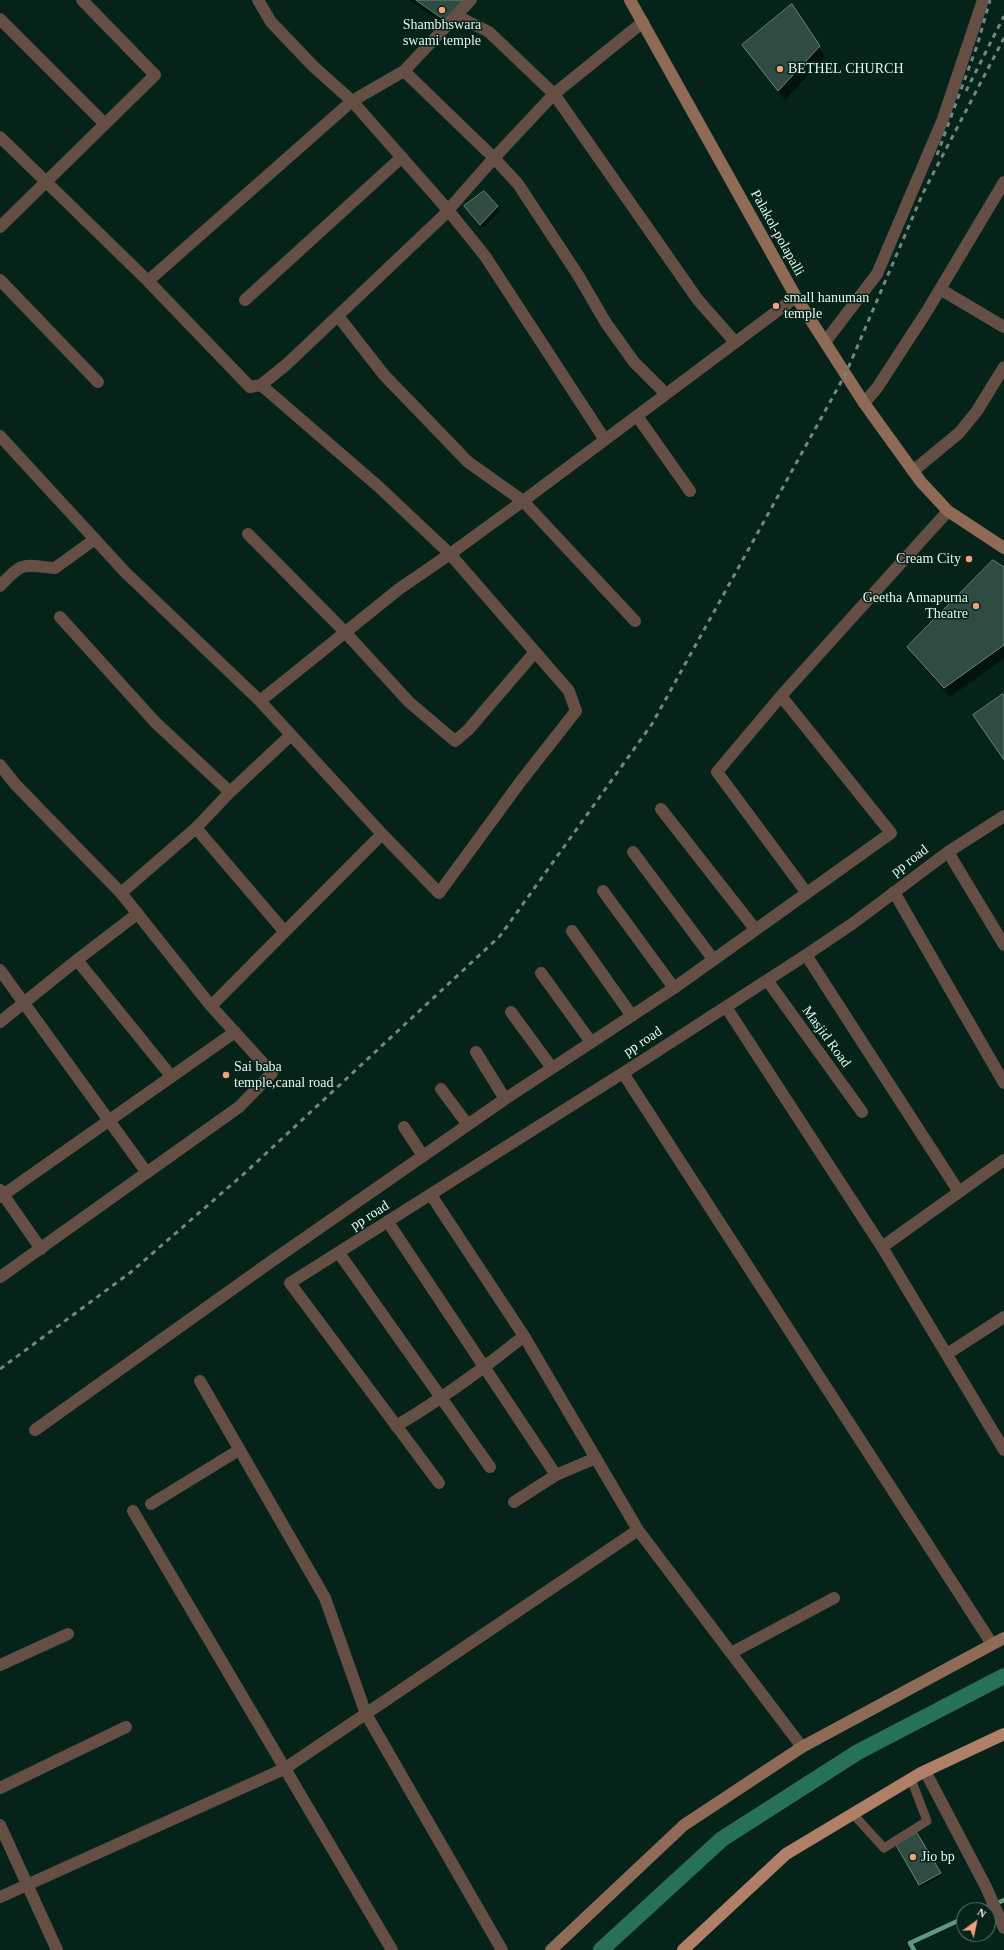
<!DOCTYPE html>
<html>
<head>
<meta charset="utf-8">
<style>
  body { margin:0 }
  #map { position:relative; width:1004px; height:1950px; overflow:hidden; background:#052319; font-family:Georgia,serif }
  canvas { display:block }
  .north { position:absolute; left:956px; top:1902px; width:40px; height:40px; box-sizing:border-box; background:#052319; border:1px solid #5f776f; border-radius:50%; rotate:33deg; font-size:11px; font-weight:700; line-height:16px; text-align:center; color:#e5f6ef }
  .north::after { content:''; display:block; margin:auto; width:14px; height:18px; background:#f0a27a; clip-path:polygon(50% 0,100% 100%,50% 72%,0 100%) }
</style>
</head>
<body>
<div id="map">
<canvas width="1004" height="1950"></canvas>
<div class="north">N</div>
</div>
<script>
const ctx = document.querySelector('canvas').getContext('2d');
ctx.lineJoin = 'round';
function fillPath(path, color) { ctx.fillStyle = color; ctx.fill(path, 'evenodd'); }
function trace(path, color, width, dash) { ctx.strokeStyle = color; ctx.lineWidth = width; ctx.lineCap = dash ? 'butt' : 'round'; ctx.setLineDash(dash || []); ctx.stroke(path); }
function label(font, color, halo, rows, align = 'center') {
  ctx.font = font + ' Georgia,serif'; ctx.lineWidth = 3; ctx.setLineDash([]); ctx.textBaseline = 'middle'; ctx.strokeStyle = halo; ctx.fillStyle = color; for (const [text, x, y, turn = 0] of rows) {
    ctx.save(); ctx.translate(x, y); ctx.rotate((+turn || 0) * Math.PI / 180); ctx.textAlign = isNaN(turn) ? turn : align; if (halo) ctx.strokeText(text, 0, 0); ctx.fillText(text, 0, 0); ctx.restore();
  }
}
const shadow = new Path2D(`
  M409,0H477L451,29Z
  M792,6L825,57L785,100L744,45Z
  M497,207L500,211L483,228L468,211Z
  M1004,568V658L950,697L914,657L908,647Z
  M917,1834L941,1876L921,1887L898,1845Z`);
const stream = new Path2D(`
  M982,1910L1004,1900
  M914,1950L910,1943L964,1918`);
const canal = new Path2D(`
  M601,1950L722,1839L858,1752L1004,1676`);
const building = new Path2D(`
  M416,0H463L445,20Z
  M792,4L820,46L778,91L742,45Z
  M484,191L498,206L480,225L464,206Z
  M993,560L1004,567V645L944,688L907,647Z
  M1003,694L1004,696V760L973,715Z
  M917,1833L941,1873L919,1885L896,1845Z`);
const lane = new Path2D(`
  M853,1814L884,1848L927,1821L911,1779`);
const street = new Path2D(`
  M258,0L271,22L313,66L352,101L448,210L485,256L605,440
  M457,16L489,32L554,94L698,300L735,342
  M0,19L105,124
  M404,71L494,158L518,184L578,275L606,323L634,362L666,394
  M0,137L148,281L250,387L261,385L287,364L442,217L494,158L554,94L643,22
  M0,227L155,75L82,0
  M0,280L98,382
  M148,281L352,101L404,71L471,0
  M940,289L1004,327
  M245,300L402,157
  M338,316L384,375L414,406L468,462L523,501L635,621
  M825,342L877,274L943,119L983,0
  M864,403L877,388L927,311L1004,182
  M637,416L690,491
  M0,436L125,572L260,701L382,834L439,893L521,781L576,711L569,691L450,554L379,487L261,385
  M913,471L959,433L977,411L1004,367
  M248,534L344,631L409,702L455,741L468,730L535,652
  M0,586C23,561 22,565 55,568L95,539
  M60,617L155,722L230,792
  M260,701L399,589L450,554L523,501L796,297
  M0,765L15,784L121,893L211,1006L272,1073L239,1107L0,1277
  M661,809L755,929
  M196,828L284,931
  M633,852L713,959
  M948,852L1004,945
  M603,891L674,988
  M806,892L717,772L781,696L948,511
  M894,892L1004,1083
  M121,893L196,828L230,792L291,735
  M137,914L77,960L171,1076
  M572,931L632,1016
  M806,955L959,1192
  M0,970L147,1173
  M541,973L591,1042
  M767,980L862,1112
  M211,1006L382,834
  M726,1007L882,1247L1004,1450
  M511,1012L552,1068
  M0,1022L77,960
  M476,1052L505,1099
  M623,1073L992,1644
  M441,1089L468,1125
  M404,1127L423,1156
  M0,1190L41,1249
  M431,1195L524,1336L638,1530L802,1747
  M0,1197L235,1032
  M388,1222L556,1475
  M882,1247L1004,1160
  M339,1253L490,1467
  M947,1354L1004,1317
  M200,1381L325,1598L366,1714L502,1950
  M396,1426C442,1399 483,1369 524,1336
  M35,1430L269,1263L505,1099L674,988L891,833L781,696
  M439,1483L290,1283L642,1061L806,955L852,924L948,852L1004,816
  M514,1502L556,1475L596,1458
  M151,1504L239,1450
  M133,1511L392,1950
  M731,1653L834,1598
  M0,1665L68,1634
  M925,1771L986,1887L1004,1928
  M0,1788L126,1727
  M0,1825L57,1950
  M0,1897L284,1769L638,1530`);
const secondary = new Path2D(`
  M630,0L796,297L864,403L921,482L948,511L1004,548
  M551,1950L684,1825L802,1747L1004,1638`);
const primary = new Path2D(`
  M683,1950L786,1854L921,1773L1004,1734`);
const rail = new Path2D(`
  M966,91L1004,16
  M937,155L977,46L990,0
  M0,1369L131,1272L246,1172L500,936L652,724L846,373L923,193L1004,38`);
const markers = [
  [442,10,4,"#f0a27a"],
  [780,69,4,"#f0a27a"],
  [776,306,4,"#f0a27a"],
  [969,559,4,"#f0a27a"],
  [976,606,4,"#f0a27a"],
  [226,1075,4,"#f0a27a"],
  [913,1857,4,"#f0a27a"]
];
const poiNames = [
  ["Shambhswara",442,25,"center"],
  ["swami temple",442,41,"center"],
  ["BETHEL CHURCH",788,69],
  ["small hanuman",784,298],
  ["temple",784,314],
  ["Cream City",961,559,"right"],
  ["Geetha Annapurna",968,598,"right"],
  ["Theatre",968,614,"right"],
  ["Sai baba",234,1067],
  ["temple,canal road",234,1083],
  ["Jio bp",921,1857]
];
const streetNames = [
  ["Palakol-polapalli",777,233,61],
  ["pp road",910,861,-37],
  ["Masjid Road",826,1037,54],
  ["pp road",643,1042,-33],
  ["pp road",370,1216,-32]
];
fillPath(shadow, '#0007');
trace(stream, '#609886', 4.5);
trace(canal, '#277059', 16);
fillPath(building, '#304c42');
trace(building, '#678679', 1);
trace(lane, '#654e43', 9);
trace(street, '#654e43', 12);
trace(secondary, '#8f6a57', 12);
trace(primary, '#af7f67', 12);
trace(rail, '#718880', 3, [5, 5]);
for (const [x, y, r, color] of markers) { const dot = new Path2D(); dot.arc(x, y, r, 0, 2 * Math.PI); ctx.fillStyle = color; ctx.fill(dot); trace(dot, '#052319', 1.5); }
label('14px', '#e5f6ef', '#052319', poiNames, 'left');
label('14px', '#e5f6ef', '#052319', streetNames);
</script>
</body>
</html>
